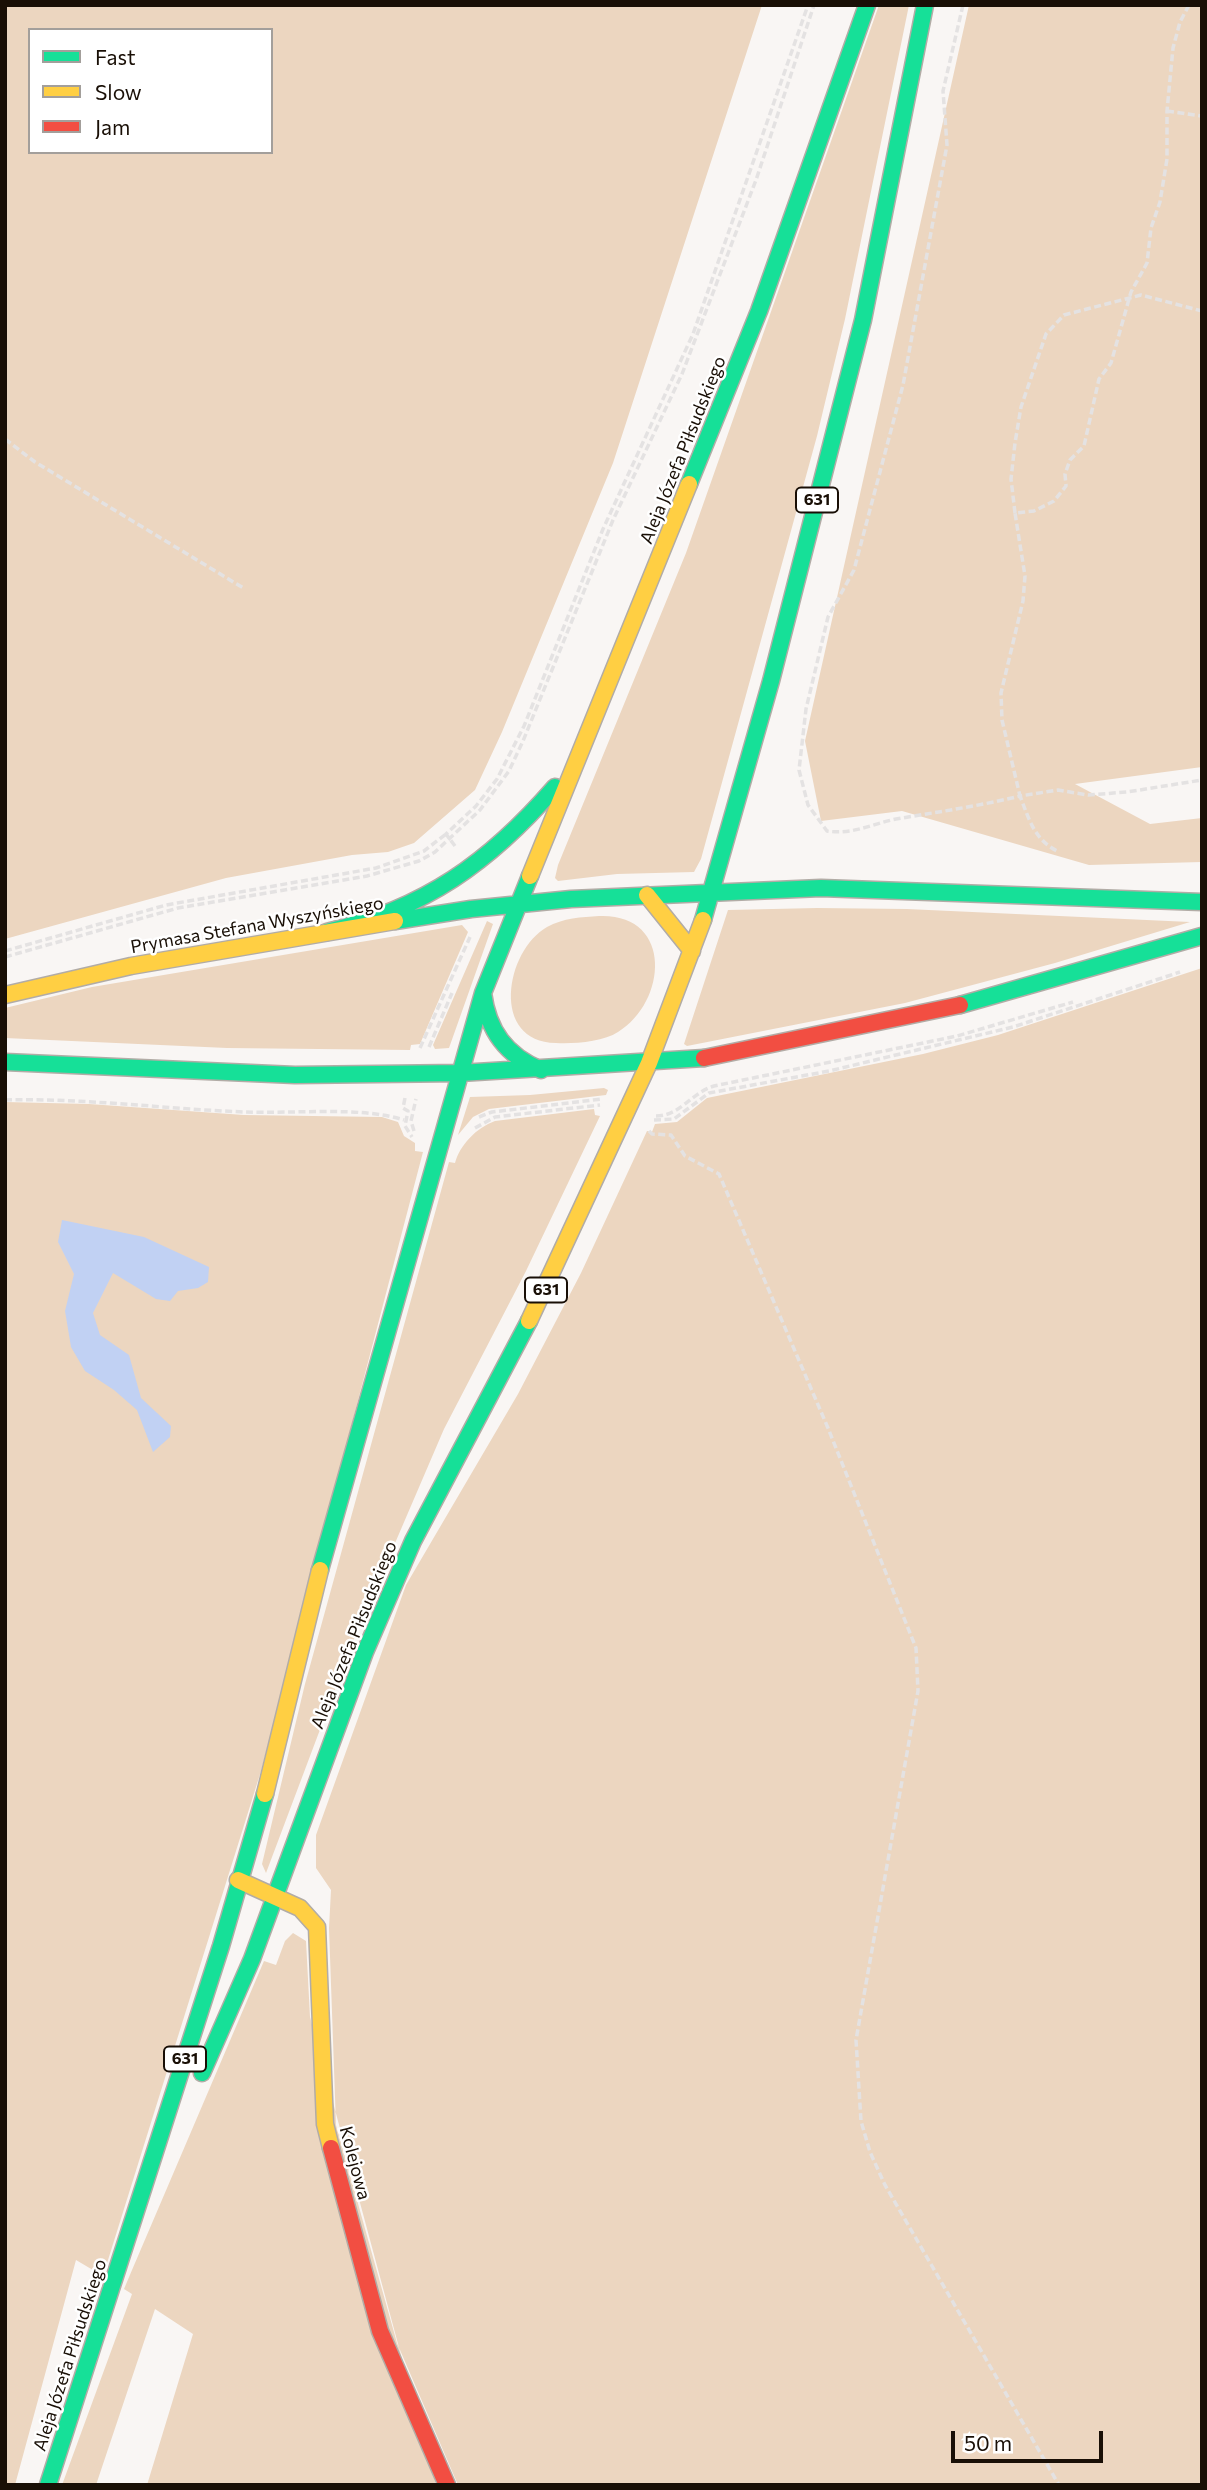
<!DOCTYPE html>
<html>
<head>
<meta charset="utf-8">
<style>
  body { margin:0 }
  #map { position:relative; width:1207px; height:2490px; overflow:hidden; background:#f9f6f4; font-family:Commissioner,sans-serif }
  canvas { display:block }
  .frame { position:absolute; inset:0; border:7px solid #190f06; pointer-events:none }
  .legend { position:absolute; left:28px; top:28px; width:245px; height:126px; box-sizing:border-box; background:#fff; border:2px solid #a39f9b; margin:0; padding:9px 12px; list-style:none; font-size:21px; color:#190f06 }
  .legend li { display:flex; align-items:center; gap:14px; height:35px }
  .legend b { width:35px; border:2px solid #a39f9b }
  .scale { position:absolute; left:951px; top:2431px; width:152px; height:32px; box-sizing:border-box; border:4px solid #190f06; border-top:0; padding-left:9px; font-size:21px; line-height:24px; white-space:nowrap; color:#190f06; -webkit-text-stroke:5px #fff; paint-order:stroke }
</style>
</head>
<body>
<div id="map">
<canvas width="1207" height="2490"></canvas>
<div class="frame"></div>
<ul class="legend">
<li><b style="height:9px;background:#16e098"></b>Fast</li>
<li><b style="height:9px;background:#ffcf43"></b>Slow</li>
<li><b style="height:9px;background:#f24e42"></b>Jam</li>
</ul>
<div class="scale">50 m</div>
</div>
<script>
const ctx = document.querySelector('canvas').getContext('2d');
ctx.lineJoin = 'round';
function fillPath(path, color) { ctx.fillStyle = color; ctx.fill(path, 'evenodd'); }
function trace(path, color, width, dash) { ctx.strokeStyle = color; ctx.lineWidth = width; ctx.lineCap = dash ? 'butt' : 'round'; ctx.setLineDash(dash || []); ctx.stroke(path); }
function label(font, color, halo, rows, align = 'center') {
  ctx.font = font + ' Commissioner,sans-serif'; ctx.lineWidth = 5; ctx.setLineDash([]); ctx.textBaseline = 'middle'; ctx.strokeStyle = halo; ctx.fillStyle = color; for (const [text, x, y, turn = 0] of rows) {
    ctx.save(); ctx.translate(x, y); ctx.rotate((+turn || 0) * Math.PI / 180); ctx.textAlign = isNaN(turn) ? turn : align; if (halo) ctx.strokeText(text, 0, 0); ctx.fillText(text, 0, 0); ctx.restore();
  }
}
const green = new Path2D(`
  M5,5H762L613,463L502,732L475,790L414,843L388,852L352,855L226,878L5,939ZM30,30H271V152H30Z
  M879,5H909L845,319L817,436L701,859L694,872L617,874L558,881L555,878L558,865L686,553Z
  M969,5H1202V767L1075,784L1150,824L1202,818V862L1089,865L902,811L821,821L805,741Z
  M817,908L907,909L1190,922L1055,963L905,1003L687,1046L684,1044L728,910Z
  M599,916C673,913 668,1001 618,1032C603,1042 573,1044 556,1043C490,1042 505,951 547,927C563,918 582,917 599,916Z
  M487,921L493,924L449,1048L435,1049L433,1045Z
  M462,925L468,932L420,1044L411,1045L410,1050L227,1048L5,1038V1008L92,987Z
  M1202,968V2485H458L397,2343L336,2125L329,1928L331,1890L316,1868V1835L406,1585L518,1394L581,1273L647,1131L652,1132L655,1124L677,1122L707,1098L923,1054L998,1035Z
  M604,1088L608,1090L606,1095L489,1109L473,1117L458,1135L470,1097L530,1095Z
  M5,1102L89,1104L244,1115L382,1117L398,1122L404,1136L415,1143V1151L423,1152L261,1771L103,2276L76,2260L15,2485H5Z
  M594,1109L595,1115L600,1116L526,1271L444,1429L356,1634L266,1873L262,1864L305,1684L449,1162L455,1163C460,1145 476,1128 495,1121Z
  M293,1933L306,1941L310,2017L436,2485H147L193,2334L155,2309L96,2485H62L132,2294L124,2289L132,2270L264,1961L276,1965L285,1941Z`);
const water = new Path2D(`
  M62,1220L144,1237L209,1267L208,1282L198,1288L178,1291L170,1301L156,1299L113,1273L93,1313L100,1335L129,1355L141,1398L171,1426L170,1437L153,1452L137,1410L114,1390L85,1371L71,1347L65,1311L74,1274L58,1242Z`);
const path = new Path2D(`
  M963,5L943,91L947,145L903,385L854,570L828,617L806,709L799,770L808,805L827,831C852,835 872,824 896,819C938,812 979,806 1020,796C1029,819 1034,839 1057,851
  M1189,5L1180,22L1173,48L1167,111V159L1160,202L1151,228L1147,263L1131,292L1111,363L1099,379L1084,446L1070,460L1065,474L1066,486L1054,501L1034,511L1015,513L1025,576L1023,601L1001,693L1002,720L1020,796L1058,790L1088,795L1127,792L1202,780
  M1167,111L1202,116
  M5,439L35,462L245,589
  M1015,513L1011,479L1015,443L1021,407L1046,334L1064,315L1141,295L1202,311
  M455,846L446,834L476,806L497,779L524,726L603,529L693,334L808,5
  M5,951L166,905L376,868L424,851L446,834
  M5,957L178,908L367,876L419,861L435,852L480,810L509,771L523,741L613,520L682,374L756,180L814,5
  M429,1047L452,993
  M420,1048L470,937
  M405,1098L403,1108L408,1111L405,1126L412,1137
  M5,1100C85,1098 165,1109 245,1112C293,1114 361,1106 404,1120
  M656,1116C680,1116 691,1093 714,1086L957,1036L1073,1002
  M479,1117L492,1112L602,1099
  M654,1120L674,1119L709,1093L829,1071L1013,1027L1180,972
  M475,1128L495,1117L600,1105
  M414,1131L411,1121L416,1099
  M649,1131L652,1134L671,1135L685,1156L719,1174L828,1428L916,1648L918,1691L856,2040L861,2121L870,2152L885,2185L1059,2485`);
const fast = new Path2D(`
  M689,484L759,311L867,5
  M703,920L771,681L863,320L925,5
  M395,921L471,909L571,899L821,888L1202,902
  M327,932C425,908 489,863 555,787
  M483,993C488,1031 506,1055 541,1070
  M960,1005L1202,936
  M5,1062L295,1075L460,1073L704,1058
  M320,1570L483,993L530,876
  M202,2073L252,1959L365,1652L413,1541L529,1321
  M48,2485L221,1946L265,1794`);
const slow = new Path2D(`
  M530,876L689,484
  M647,895L692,951
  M5,995L131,966L395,921
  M529,1321L649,1063L703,920
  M265,1794L320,1570
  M238,1880L300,1908L317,1927L325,2124L331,2148`);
const jam = new Path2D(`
  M704,1058L960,1005
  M331,2148L380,2331L447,2485`);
const shields = [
  [817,500,42],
  [546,1290,42],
  [185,2059,42]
];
const shieldNames = [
  ["631",817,500],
  ["631",546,1290],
  ["631",185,2059]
];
const streetNames = [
  ["Aleja Józefa Piłsudskiego",683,450,-68],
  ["Prymasa Stefana Wyszyńskiego",257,925,-10],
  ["Aleja Józefa Piłsudskiego",354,1635,-68],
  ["Kolejowa",355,2163,75],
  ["Aleja Józefa Piłsudskiego",70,2355,-72]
];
fillPath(green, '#ecd6c0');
fillPath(water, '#c1d1f3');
trace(fast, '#b2aca6', 19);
trace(slow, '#b2aca6', 19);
trace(jam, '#b2aca6', 19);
trace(path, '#e4e2e2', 3.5, [7, 3.5]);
trace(fast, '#16e098', 16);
trace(slow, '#ffcf43', 16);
trace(jam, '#f24e42', 16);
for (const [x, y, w] of shields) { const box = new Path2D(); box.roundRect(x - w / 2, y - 12.5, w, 25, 5); ctx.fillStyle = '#fff'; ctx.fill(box); trace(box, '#190f06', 2); }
label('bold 16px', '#190f06', null, shieldNames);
label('18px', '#190f06', '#fff', streetNames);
</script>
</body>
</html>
